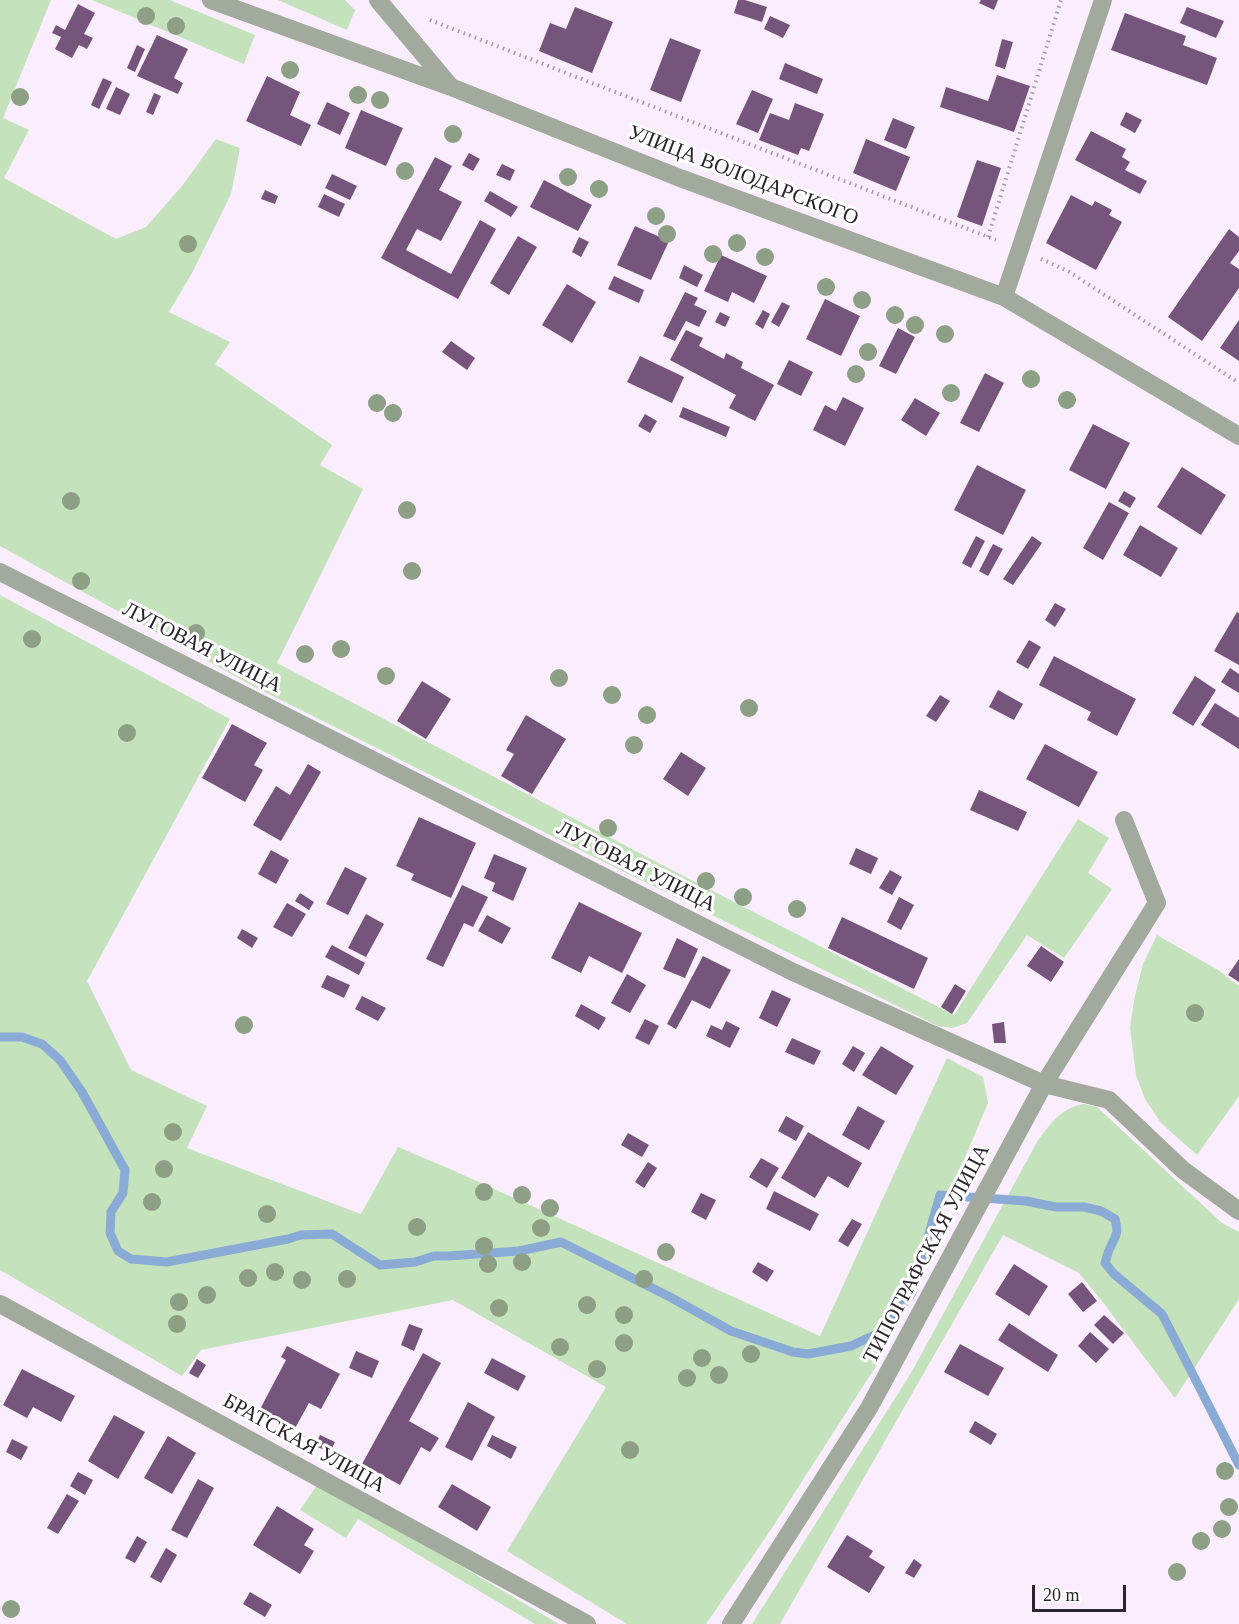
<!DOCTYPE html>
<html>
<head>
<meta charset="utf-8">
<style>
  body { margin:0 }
  #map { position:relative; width:1239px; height:1624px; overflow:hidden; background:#faedfd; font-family:"Times New Roman",serif }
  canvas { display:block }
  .scale { position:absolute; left:1032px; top:1585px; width:94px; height:27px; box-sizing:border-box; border:3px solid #2b232d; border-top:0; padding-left:8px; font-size:18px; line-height:21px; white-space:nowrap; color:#2b232d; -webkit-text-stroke:4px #fff; paint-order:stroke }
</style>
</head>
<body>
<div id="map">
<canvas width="1239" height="1624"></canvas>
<div class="scale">20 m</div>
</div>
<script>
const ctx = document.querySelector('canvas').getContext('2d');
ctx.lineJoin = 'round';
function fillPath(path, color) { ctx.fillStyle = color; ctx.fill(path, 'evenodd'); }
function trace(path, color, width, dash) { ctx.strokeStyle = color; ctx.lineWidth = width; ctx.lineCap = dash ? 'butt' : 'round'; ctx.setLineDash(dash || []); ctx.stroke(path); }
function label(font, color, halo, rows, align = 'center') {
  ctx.font = font + ' "Times New Roman",serif'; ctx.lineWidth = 6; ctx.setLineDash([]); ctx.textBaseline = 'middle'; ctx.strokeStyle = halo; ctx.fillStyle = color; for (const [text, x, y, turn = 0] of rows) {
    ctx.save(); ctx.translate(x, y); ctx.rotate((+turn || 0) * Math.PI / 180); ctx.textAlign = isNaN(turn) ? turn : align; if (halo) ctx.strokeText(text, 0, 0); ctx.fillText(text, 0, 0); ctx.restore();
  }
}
const green = new Path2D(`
  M0,0H51L3,118L29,130L4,178L116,239L146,227L182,186L216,139L240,148L231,194L192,273L169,312L230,342L215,364L332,445L320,465L363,489L277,663L670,869L954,1015L1078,819L1109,838L1088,873L1112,889L1064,958L1027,935L967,1023L953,1028L938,1026L606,863L253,686L0,546Z
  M92,0H170L255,35L244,64Z
  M278,0H345L355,10L347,30Z
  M0,595L230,719L87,981L131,1070L207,1106L187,1148L361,1214L398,1147L450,1169L820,1336L947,1058L983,1077L988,1103L878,1363L772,1528L706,1624H627L507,1551L606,1387L453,1300L201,1350L182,1376L0,1270Z
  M1157,935L1218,970L1239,986V1096L1197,1155L1161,1123L1145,1099L1136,1075L1130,1028L1134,1000L1143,964Z
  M1084,1104L1097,1107L1222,1223L1239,1232V1299L1175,1398L1105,1305L1079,1273L1003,1235L780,1624H752L911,1373L1037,1142C1049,1125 1062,1107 1084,1104Z
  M319,1482L559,1624H535L358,1519L346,1538L300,1510Z`);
const stream = new Path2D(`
  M0,1037H22L42,1044L60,1060L82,1092L125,1170L123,1193L111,1212L110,1233L118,1251L131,1259L167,1262L288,1239L301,1235L332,1234L380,1265L415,1262L434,1256H449L519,1251L561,1242L670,1297L731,1331L793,1352L808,1354L851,1346L883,1331L912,1293L940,1195L1026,1201L1056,1207H1084L1101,1211L1115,1219C1119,1234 1116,1235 1110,1248C1107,1253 1107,1258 1105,1263L1114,1274L1162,1314L1239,1465`);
const building = new Path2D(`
  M738,0H745L767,7L762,22L734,13Z
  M981,0H998L994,10L979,3Z
  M78,4L95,13L84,34L93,38L87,49L79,45L72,58L55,49L61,37L52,33L56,25L65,30Z
  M575,7L613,22L592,73L539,51L550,23L566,29Z
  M1187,7L1224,21L1216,38L1180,23Z
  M1125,13L1186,36L1183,45L1217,58L1207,85L1111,50Z
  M770,16L790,25L783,38L764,29Z
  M157,35L188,49L174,78L183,83L178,94L137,76Z
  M670,38L701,50L681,102L650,90Z
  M1002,39L1013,42L1005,69L995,66Z
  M137,45L145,49L135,72L127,68Z
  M785,63L823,79L817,94L779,79Z
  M997,75L1030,86L1014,132L940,107L946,87L988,101Z
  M267,76L300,92L290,115L311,125L301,146L246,121Z
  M103,78L112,82L99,109L91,105Z
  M116,87L130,94L120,115L106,109Z
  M752,90L773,99L758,133L736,124Z
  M154,93L161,96L153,115L146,112Z
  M327,102L350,113L340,135L317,124Z
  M795,103L824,114L809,151L801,148L798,155L759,140L770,113L789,120Z
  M361,110L403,128L386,166L345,148Z
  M1126,112L1142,120L1135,133L1120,125Z
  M893,118L915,127L906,149L884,140Z
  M1091,131L1126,149L1122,157L1130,162L1125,170L1147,181L1140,194L1075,160Z
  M866,139L910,157L896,191L853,173Z
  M469,153L480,159L473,171L462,165Z
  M435,157L452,166L439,190L462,202L441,241L417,229L406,250L451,274L480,220L496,229L458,299L381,258Z
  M977,160L1001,168L982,226L957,217Z
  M502,164L515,170L510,181L496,175Z
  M332,174L357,186L350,200L325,188Z
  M544,180L592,205L578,231L530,207Z
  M265,190L278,196L275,204L261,199Z
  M490,191L518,207L511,217L484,201Z
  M324,194L345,204L339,217L318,207Z
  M1071,195L1092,206L1095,201L1112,210L1109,215L1122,222L1096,270L1046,243Z
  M635,226L669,241L651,280L617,265Z
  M1229,229L1239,237V251L1230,263L1239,269V288L1202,341L1168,317Z
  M518,236L537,247L509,295L490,283Z
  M579,237L589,242L581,257L572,252Z
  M721,255L767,276L754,303L732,292L728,302L704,291Z
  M684,265L703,275L697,287L679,278Z
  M614,276L644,290L639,303L608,289Z
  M567,284L596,302L572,343L542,325Z
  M685,292L698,298L694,305L707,311L699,327L686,321L675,341L663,336Z
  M825,299L860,316L841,356L806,339Z
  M782,302L790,306L779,327L771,322Z
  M763,310L770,314L763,329L755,324Z
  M720,312L730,317L725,327L715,322Z
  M1239,320V361L1220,348Z
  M898,328L915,337L896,374L879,366Z
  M686,330L703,338L699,346L724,359L726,353L743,362L741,368L774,385L755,421L729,408L736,395L670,360Z
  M451,341L475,358L467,370L442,352Z
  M640,356L684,377L672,403L627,382Z
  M789,360L813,372L801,396L777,384Z
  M985,373L1004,383L979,432L960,423Z
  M843,397L864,408L845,446L813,430L825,405L836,411Z
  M915,398L940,413L926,436L901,420Z
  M683,407L730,427L726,437L679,417Z
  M645,414L657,421L650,433L638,426Z
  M1093,424L1130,443L1106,489L1069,470Z
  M977,465L1026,490L1003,535L954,510Z
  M1182,467L1226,495L1201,535L1157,507Z
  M1124,491L1136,498L1130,508L1118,501Z
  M1109,502L1129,513L1103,560L1083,548Z
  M1140,525L1178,548L1161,577L1123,555Z
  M976,536L985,541L971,568L962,563Z
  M1032,536L1042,543L1013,585L1003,579Z
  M993,544L1003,549L988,576L979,571Z
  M1055,603L1066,609L1055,627L1045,620Z
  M1237,612L1239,613V665L1214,651Z
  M1029,640L1041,647L1028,669L1016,662Z
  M1054,656L1136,699L1117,736L1087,720L1091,712L1039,685Z
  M1230,668L1239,674V693L1221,682Z
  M1195,676L1216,690L1193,726L1172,713Z
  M422,681L451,699L426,739L397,721Z
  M998,690L1023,704L1014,720L989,707Z
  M940,695L950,701L936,722L926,716Z
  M1215,703L1239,718V749L1201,725Z
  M526,715L566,739L532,794L501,776L514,754L506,750Z
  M232,724L267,743L254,765L263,770L245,802L202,778Z
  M1045,744L1098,772L1079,807L1026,779Z
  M681,752L706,768L688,796L663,779Z
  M308,764L321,772L281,841L253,825L276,786L290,795Z
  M979,790L1027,812L1018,831L970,810Z
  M419,817L476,843L451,898L411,880L414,874L396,866Z
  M856,848L878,858L871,874L849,864Z
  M271,850L289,860L276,884L258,874Z
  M494,854L527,868L513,901L492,891L495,883L484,878Z
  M345,867L367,878L348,915L326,904Z
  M890,870L902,877L892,895L879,888Z
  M462,885L488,897L473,927L464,923L443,967L426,959Z
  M300,893L314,902L309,910L295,901Z
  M899,897L914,905L901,930L887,922Z
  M579,902L642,933L622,973L589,956L581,973L551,958Z
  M287,903L306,914L292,937L273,927Z
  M366,914L384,924L366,957L348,948Z
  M487,915L511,928L502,944L478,931Z
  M842,917L928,958L914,989L828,948Z
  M242,929L258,938L252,948L237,938Z
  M677,938L698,949L685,978L663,969Z
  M332,945L365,963L359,975L325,957Z
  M1041,946L1064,962L1051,982L1027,966Z
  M703,956L731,970L710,1009L692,1000L676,1029L667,1024Z
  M1239,959V982L1228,975Z
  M627,974L646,985L630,1013L611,1003Z
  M327,975L350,985L344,998L321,987Z
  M955,984L966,991L952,1014L941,1007Z
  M772,990L791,999L777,1027L759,1018Z
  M362,996L386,1008L378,1021L355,1009Z
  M581,1004L606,1018L599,1030L575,1016Z
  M645,1019L659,1026L649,1045L635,1038Z
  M726,1021L740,1028L730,1048L706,1036L711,1025L722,1030Z
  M1004,1022L1006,1043H994L992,1024Z
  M792,1038L821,1051L814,1065L785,1052Z
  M853,1046L865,1053L854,1072L842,1064Z
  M881,1046L914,1066L896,1095L862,1075Z
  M858,1106L885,1121L869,1150L842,1135Z
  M786,1116L804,1126L796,1141L778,1131Z
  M808,1132L862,1163L848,1188L828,1176L815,1198L781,1178Z
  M628,1133L649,1145L642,1157L621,1145Z
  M761,1158L779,1168L767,1188L749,1177Z
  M648,1162L657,1168L644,1188L635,1182Z
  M774,1191L819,1214L810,1231L766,1209Z
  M701,1193L716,1200L706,1220L691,1212Z
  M852,1219L862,1224L848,1247L838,1241Z
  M758,1262L774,1271L767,1282L752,1272Z
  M1014,1264L1048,1286L1029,1316L995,1294Z
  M1082,1282L1097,1301L1083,1312L1068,1294Z
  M1104,1315L1124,1333L1113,1344L1094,1325Z
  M1009,1323L1058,1355L1048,1372L998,1340Z
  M409,1324L423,1329L414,1351L401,1345Z
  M1090,1332L1109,1349L1096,1363L1078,1346Z
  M960,1344L1004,1368L988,1396L944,1372Z
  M287,1346L340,1374L321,1409L309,1403L293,1432L258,1413L286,1360L281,1357Z
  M356,1351L379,1361L372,1378L349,1368Z
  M423,1353L441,1363L409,1421L439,1438L430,1452L421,1447L400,1485L362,1464Z
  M492,1358L526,1376L518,1391L484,1373Z
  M197,1359L206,1365L198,1378L189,1373Z
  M22,1369L75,1396L61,1422L33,1407L27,1418L3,1405Z
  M468,1402L495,1417L472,1461L445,1447Z
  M114,1415L145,1432L118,1479L88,1461Z
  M975,1421L997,1434L991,1445L969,1432Z
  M320,1435L335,1442L330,1452L315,1446Z
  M492,1435L517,1447L511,1459L487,1446Z
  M168,1436L196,1453L172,1494L144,1478Z
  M12,1439L28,1447L21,1460L6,1452Z
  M78,1472L93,1480L85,1495L70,1486Z
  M198,1479L214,1488L187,1538L171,1530Z
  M452,1484L491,1507L477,1531L438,1507Z
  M67,1494L79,1501L58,1534L47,1528Z
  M277,1506L314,1529L304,1545L314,1551L300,1574L253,1545Z
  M847,1535L873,1551L869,1557L885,1567L869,1593L827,1567Z
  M137,1536L147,1542L135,1563L125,1558Z
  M166,1548L177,1555L161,1583L150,1577Z
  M914,1559L922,1565L914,1578L905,1573Z
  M250,1592L272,1605L265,1617L243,1604Z`);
const path = new Path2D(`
  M430,20L996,240
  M988,237L1061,0
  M1041,259L1068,271L1239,383`);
const minor = new Path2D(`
  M211,0L451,87L680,178L1004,297L1239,436
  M378,0L450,86
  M1004,297L1103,0
  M0,572L793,972L1044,1084L1109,1100L1183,1170L1239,1211
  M0,1304L587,1624
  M731,1624L869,1408L1044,1084L1157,903L1124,820`);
const trees = [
  [146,16],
  [176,26],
  [290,70],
  [358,95],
  [20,97],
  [380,100],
  [453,134],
  [405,171],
  [568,177],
  [599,189],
  [656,216],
  [667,234],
  [737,243],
  [188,244],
  [713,254],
  [765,257],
  [826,287],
  [862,300],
  [895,315],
  [915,325],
  [945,334],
  [868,352],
  [856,374],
  [1031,379],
  [951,393],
  [1067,400],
  [377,403],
  [393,413],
  [71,501],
  [407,510],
  [412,571],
  [81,581],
  [196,633],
  [32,639],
  [341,649],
  [305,654],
  [386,676],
  [559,678],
  [612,695],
  [749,708],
  [647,715],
  [127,733],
  [634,745],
  [608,828],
  [706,881],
  [743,897],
  [797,909],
  [1195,1013],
  [244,1025],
  [173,1132],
  [164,1169],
  [484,1192],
  [522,1195],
  [152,1202],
  [550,1208],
  [267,1214],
  [417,1227],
  [541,1228],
  [484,1246],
  [666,1252],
  [522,1262],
  [488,1264],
  [275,1272],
  [248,1278],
  [347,1279],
  [644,1279],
  [302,1280],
  [207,1295],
  [179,1302],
  [587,1305],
  [499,1308],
  [624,1315],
  [177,1324],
  [624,1343],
  [560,1347],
  [751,1354],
  [702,1358],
  [597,1369],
  [719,1375],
  [687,1378],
  [630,1450],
  [1225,1471],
  [1229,1507],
  [1222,1529],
  [1201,1541],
  [1177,1572],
  [11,1609]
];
const streetNames = [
  ["УЛИЦА ВОЛОДАРСКОГО",743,176,21],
  ["ЛУГОВАЯ УЛИЦА",202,648,27],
  ["ЛУГОВАЯ УЛИЦА",636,867,27],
  ["ТИПОГРАФСКАЯ УЛИЦА",927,1254,-62],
  ["БРАТСКАЯ УЛИЦА",304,1444,29]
];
fillPath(green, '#c4e2bb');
trace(stream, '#8babd7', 9);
fillPath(building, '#76557c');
trace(path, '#a59ba8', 4, [1.5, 4.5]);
trace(minor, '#a2a99d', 18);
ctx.fillStyle = '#8d9f85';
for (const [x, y] of trees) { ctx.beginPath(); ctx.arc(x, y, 9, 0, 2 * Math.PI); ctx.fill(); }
label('21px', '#2b232d', '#fff', streetNames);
</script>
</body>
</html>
